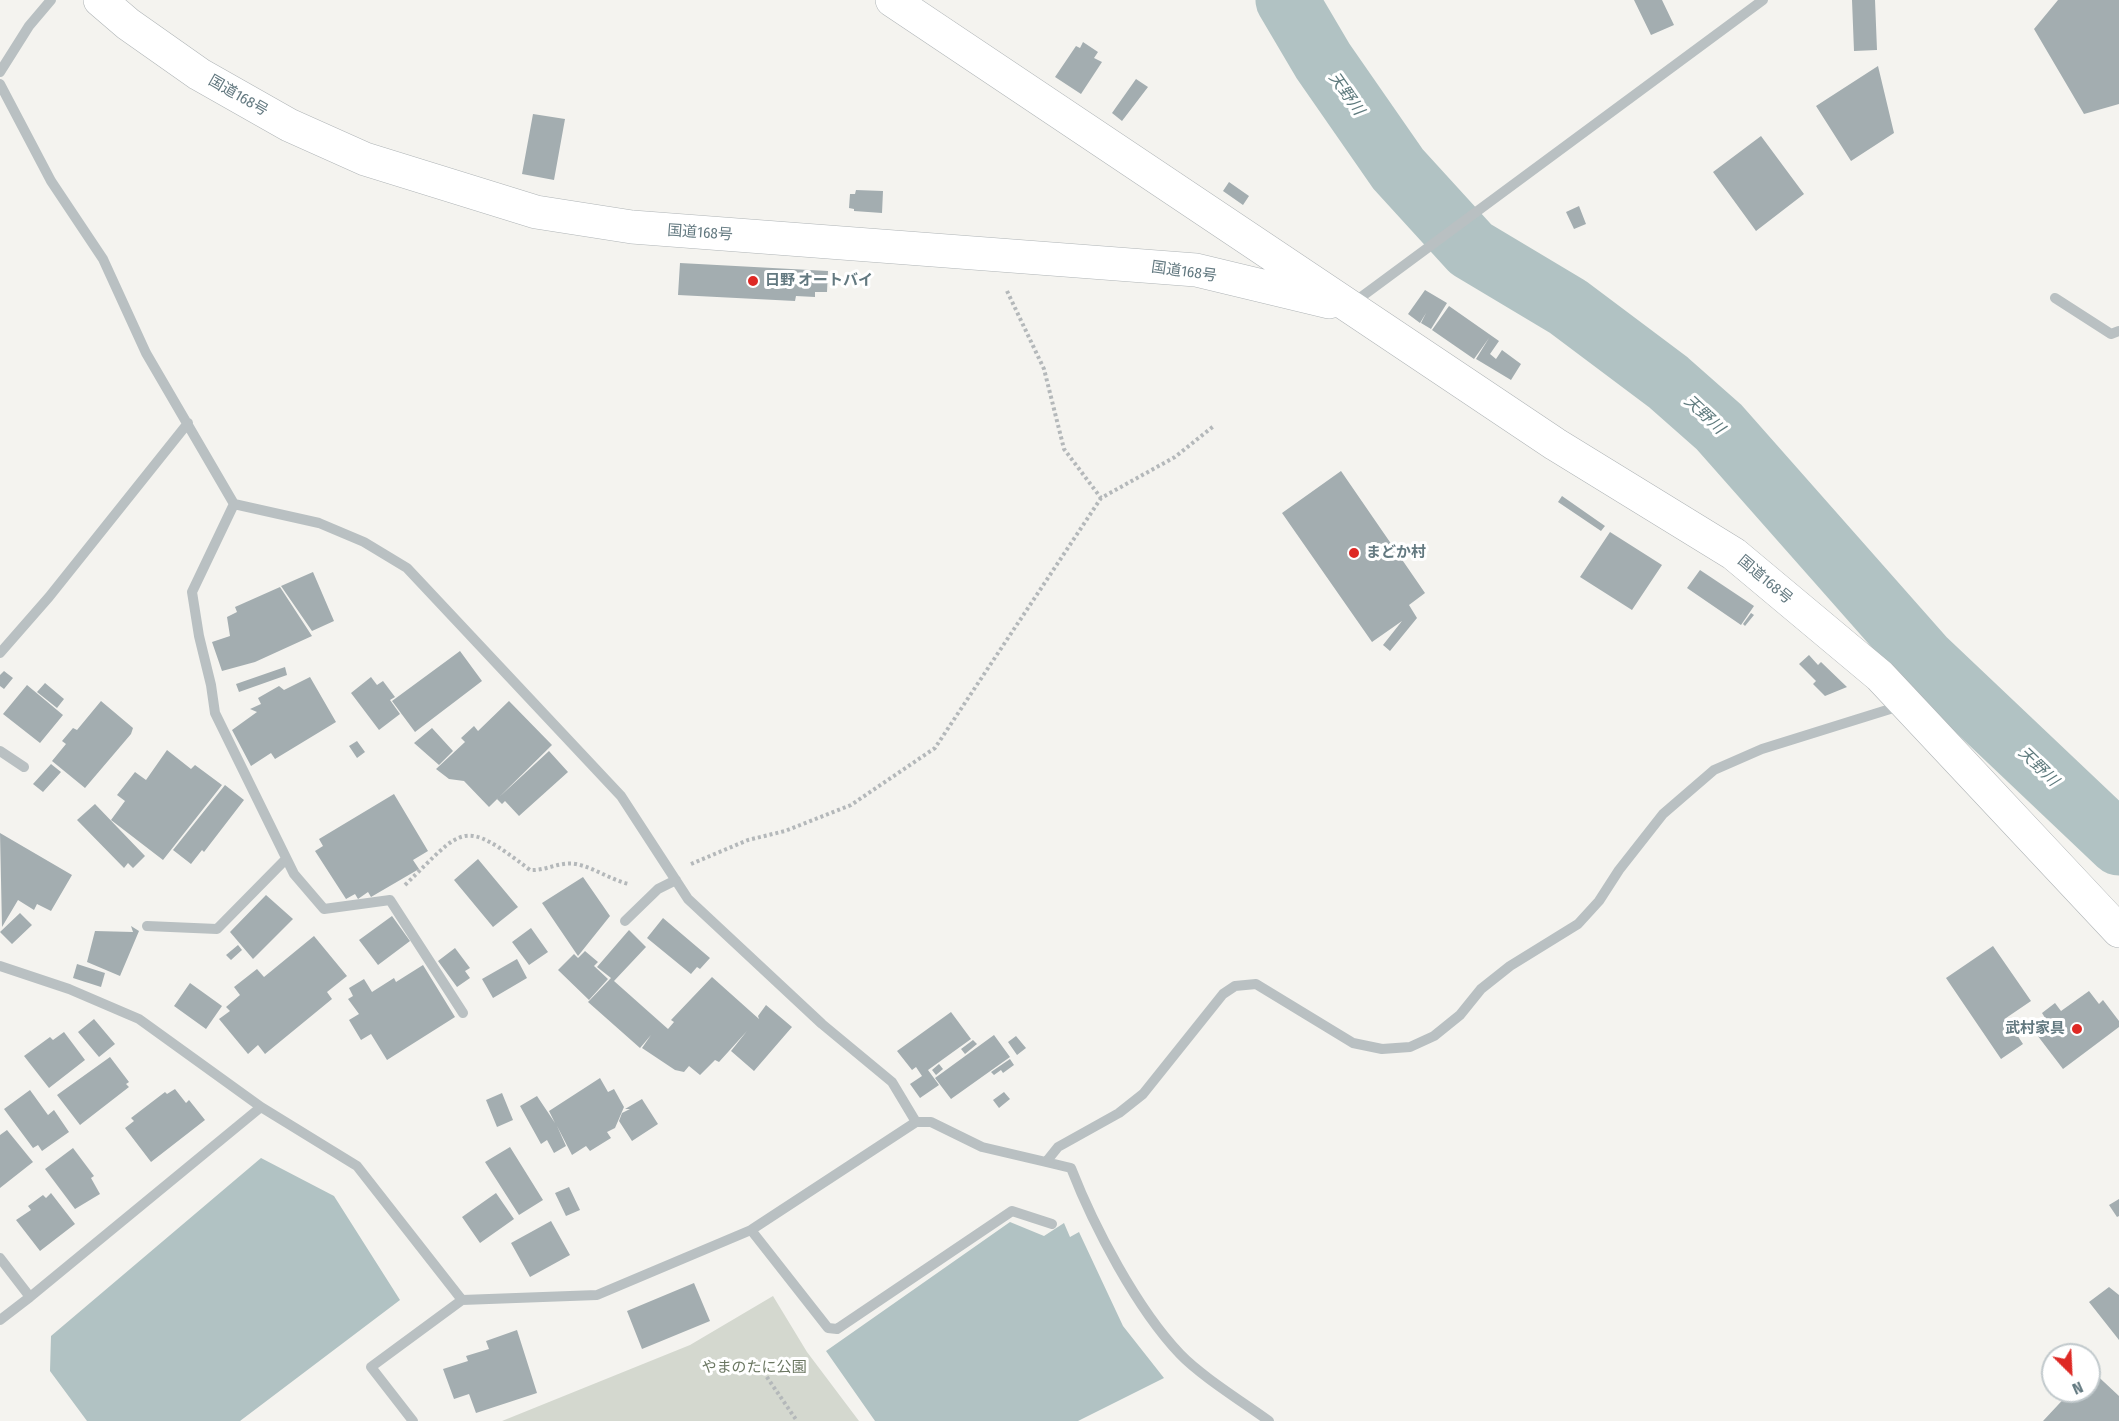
<!DOCTYPE html>
<html>
<head>
<meta charset="utf-8">
<style>
  body { margin:0 }
  #map { position:relative; width:2119px; height:1421px; overflow:hidden; background:#f4f3ef; font-family:"Fira Sans Condensed",sans-serif }
  canvas { display:block }
  .north { position:absolute; left:2041px; top:1343px; width:60px; height:60px; box-sizing:border-box; background:#fff; border:2px solid #c1c9cc; border-radius:50%; rotate:156deg; font-size:16px; font-weight:700; line-height:24px; text-align:center; color:#637980 }
  .north::after { content:''; display:block; margin:auto; width:21px; height:27px; background:#de2925; clip-path:polygon(50% 0,100% 100%,50% 72%,0 100%) }
</style>
</head>
<body>
<div id="map">
<canvas width="2119" height="1421"></canvas>
<div class="north">N</div>
</div>
<script>
const ctx = document.querySelector('canvas').getContext('2d');
ctx.lineJoin = 'round';
function fillPath(path, color) { ctx.fillStyle = color; ctx.fill(path, 'evenodd'); }
function trace(path, color, width, dash) { ctx.strokeStyle = color; ctx.lineWidth = width; ctx.lineCap = dash ? 'butt' : 'round'; ctx.setLineDash(dash || []); ctx.stroke(path); }
function label(font, color, halo, rows, align = 'center') {
  ctx.font = font + ' "Fira Sans Condensed","Noto Sans JP",sans-serif'; ctx.lineWidth = 6; ctx.setLineDash([]); ctx.textBaseline = 'middle'; ctx.strokeStyle = halo; ctx.fillStyle = color; for (const [text, x, y, turn = 0] of rows) {
    ctx.save(); ctx.translate(x, y); ctx.rotate((+turn || 0) * Math.PI / 180); ctx.textAlign = isNaN(turn) ? turn : align; if (halo) ctx.strokeText(text, 0, 0); ctx.fillText(text, 0, 0); ctx.restore();
  }
}
const green = new Path2D(`
  M773,1296L807,1352L859,1421H502L690,1345Z`);
const water = new Path2D(`
  M261,1158L334,1196L400,1300L240,1421H87L50,1371L51,1336Z
  M1010,1222L1044,1236L1064,1223L1070,1237L1079,1232L1123,1326L1164,1378L1078,1421H875L826,1351Z`);
const river = new Path2D(`
  M1287,0L1323,61L1398,169L1471,249L1568,307L1668,382L1719,427L1924,659L2119,844`);
const building = new Path2D(`
  M1634,0H1662L1674,25L1651,35Z
  M1852,0H1875L1877,50L1854,51Z
  M2058,0H2119V104L2084,114L2034,29Z
  M1083,42L1098,52L1094,58L1102,62L1081,94L1055,77L1076,46L1080,48Z
  M1878,66L1894,133L1851,161L1816,106Z
  M1136,79L1148,87L1122,121L1112,113Z
  M533,114L565,119L554,180L522,174Z
  M1761,136L1804,194L1756,231L1713,172Z
  M1229,182L1249,196L1243,205L1223,191Z
  M856,190L883,191L882,213L854,211V209L849,208L850,194H855Z
  M1579,206L1586,224L1574,229L1566,212Z
  M680,263L828,271L827,292H815V297L796,296L795,301L678,295Z
  M1425,290L1447,303L1431,329L1421,323L1426,313L1420,323L1408,314Z
  M1449,306L1499,341L1490,354L1496,359L1502,350L1521,364L1511,380L1476,359L1489,338L1474,359L1432,330Z
  M1341,471L1425,593L1409,605L1417,618L1390,651L1383,645L1402,621L1372,642L1282,513Z
  M1562,496L1605,526L1601,531L1558,502Z
  M1610,532L1662,565L1632,610L1580,577Z
  M1700,570L1754,606L1741,625L1687,588Z
  M313,572L334,621L312,631L281,586Z
  M280,587L312,636L255,662L222,671L212,642L230,636L227,617L237,612L235,607Z
  M1751,613L1754,615L1745,626L1743,624Z
  M460,651L482,681L415,732L392,701Z
  M1809,655L1818,665L1821,662L1847,687L1825,696L1813,684L1816,681L1799,664Z
  M285,667L287,675L239,692L236,684Z
  M4,671L13,678L4,689L0,686V675Z
  M310,677L336,722L275,759L271,753L251,766L232,730L257,712L250,709L261,704L258,698L279,686L284,690Z
  M371,677L377,685L383,681L395,697L390,700L400,714L379,730L351,693Z
  M45,683L64,699L57,708L37,692Z
  M27,685L63,715L40,743L3,714Z
  M101,701L133,728L131,734L85,788L52,761L66,744L62,741L73,728L77,730Z
  M509,701L552,745L489,807L464,781L449,779L436,769L465,742L461,738L474,726L478,731Z
  M432,728L453,751L439,765L414,743Z
  M357,741L365,752L357,758L349,746Z
  M167,750L191,769L195,765L222,785L163,860L111,820L125,801L117,795L135,772L146,780Z
  M549,751L568,772L519,816L505,801L502,804L497,799Z
  M51,764L61,772L43,792L33,784Z
  M225,785L244,800L204,852L202,850L191,864L173,850Z
  M394,794L428,851L413,860L419,869L371,897L368,892L358,899L355,894L346,899L315,851L323,846L319,839Z
  M95,804L145,856L133,868L128,863L124,868L77,820Z
  M0,833L72,875L51,911L37,904L34,910L18,900L2,927Z
  M478,859L518,907L493,927L454,880Z
  M583,877L610,916L578,956L542,903Z
  M266,895L293,919L253,959L230,932Z
  M20,913L32,925L12,944L0,932Z
  M392,916L410,941L378,965L359,940Z
  M663,918L710,958L700,969L697,967L691,974L647,938Z
  M131,926L139,931L120,976L87,962L95,931L133,932Z
  M531,928L548,952L529,965L512,942Z
  M629,930L646,947L614,981L668,1029L674,1022L671,1020L712,977L759,1019L758,1016L766,1005L792,1027L754,1071L731,1051L747,1031L719,1062L715,1060L700,1075L689,1066L684,1072L675,1070L642,1048L651,1035L640,1048L588,1002L611,978L597,967Z
  M314,936L347,976L327,992L332,999L265,1054L258,1045L248,1054L219,1019L230,1011L226,1007L240,995L234,987L257,969L264,977Z
  M238,945L242,950L231,960L226,955Z
  M1993,946L2031,1001L2006,1018L2023,1044L2001,1059L1946,978Z
  M455,948L470,968L465,971L470,978L457,987L438,961Z
  M585,951L598,962L594,966L608,979L589,1000L558,970L574,954L578,958Z
  M517,959L527,978L493,998L482,979Z
  M77,964L105,973L101,987L73,978Z
  M423,965L455,1017L387,1060L371,1034L361,1040L349,1020L359,1014L348,999L353,996L349,988L364,979L372,992L394,978L396,982Z
  M190,983L222,1006L206,1029L174,1006Z
  M2089,991L2099,1004L2103,1000L2119,1021V1027L2063,1069L2034,1031L2047,1021L2042,1013L2055,1003L2061,1011Z
  M951,1012L971,1039L928,1070L939,1085L920,1098L910,1084L922,1076L916,1067L912,1070L897,1051Z
  M94,1019L115,1044L99,1057L78,1032Z
  M64,1032L85,1060L49,1088L24,1056L50,1037L53,1040Z
  M994,1035L1010,1057L951,1099L935,1078Z
  M1016,1036L1026,1048L1017,1055L1008,1042Z
  M973,1040L977,1044L965,1054L961,1049Z
  M110,1057L129,1082L126,1084L129,1087L80,1125L57,1095Z
  M1010,1059L1014,1065L1003,1073L1001,1070L994,1075L991,1072Z
  M939,1064L943,1069L936,1075L932,1070Z
  M600,1078L608,1092L614,1089L624,1107L615,1128L607,1132L611,1138L590,1151L586,1146L572,1155L557,1126L566,1146L554,1153L547,1140L541,1144L520,1106L537,1096L555,1123L549,1111Z
  M175,1089L186,1103L189,1100L205,1120L151,1162L125,1128L134,1121L131,1118L165,1092L167,1094Z
  M30,1090L48,1115L54,1110L69,1132L42,1151L38,1145L33,1148L4,1109Z
  M1004,1092L1010,1099L999,1108L993,1100Z
  M502,1093L513,1120L497,1127L486,1100Z
  M642,1099L658,1124L632,1141L619,1121L622,1113L630,1109H625Z
  M7,1130L33,1162L0,1188V1135Z
  M510,1147L543,1200L519,1215L485,1162Z
  M73,1148L94,1176L91,1178L100,1194L75,1209L45,1169Z
  M569,1187L580,1210L566,1216L555,1193Z
  M51,1193L75,1224L40,1251L16,1220L31,1210L28,1206L43,1195L46,1198Z
  M496,1193L514,1219L480,1243L462,1217Z
  M2119,1199V1216L2117,1217L2109,1205Z
  M551,1221L570,1255L530,1277L511,1243Z
  M694,1283L710,1321L642,1349L627,1311Z
  M2109,1287L2119,1295V1340L2089,1302Z
  M517,1330L537,1393L476,1413L469,1394L454,1399L443,1369L468,1361L466,1356L489,1349L486,1341Z
  M2089,1368L2119,1396V1421H2043L2071,1391H2089Z`);
const path = new Path2D(`
  M1007,291L1044,369L1064,449L1101,498L1175,457L1215,425
  M691,864L748,840L785,831L851,805L935,748L1101,498
  M405,885C464,828 461,817 530,870C546,871 560,861 576,864C595,868 611,880 629,884
  M760,1367L797,1421`);
const minor = new Path2D(`
  M0,72L29,26L51,0
  M0,84L51,181L103,259L146,353L234,504L319,523L364,542L407,568L621,796L688,899L822,1024L892,1082L916,1122
  M2055,298L2111,334L2119,331
  M1353,303L1763,0
  M234,504L192,592L199,636L211,685L215,713L294,874L324,909L390,900L463,1013
  M0,653L49,597L188,423
  M0,751L24,767
  M625,921L658,889L676,880
  M147,926L217,929L286,859
  M0,966L69,989L139,1019L261,1107L357,1166L462,1300L597,1295L751,1230L916,1122H931L982,1147L1046,1162L1058,1147L1119,1113L1143,1094L1223,994L1235,986L1256,984L1353,1043L1382,1049L1410,1047L1434,1036L1460,1015L1481,989L1510,966L1578,924L1599,901L1619,870L1663,814L1714,770L1762,749L1903,705
  M1046,1162L1071,1168C1094,1227 1137,1309 1180,1354C1201,1376 1243,1402 1269,1421
  M751,1230L828,1328L837,1329L1012,1211L1052,1224
  M0,1258L30,1297L261,1107
  M0,1320L30,1297
  M413,1421L371,1367L462,1300`);
const highway = new Path2D(`
  M100,0L128,24L199,74L289,125L365,159L536,212L632,227L1196,270L1329,302
  M892,0L1555,444L1734,554L1880,676L2119,931`);
const markers = [
  [753,281,6,"#de2925"],
  [1354,553,6,"#de2925"],
  [2077,1029,6,"#de2925"]
];
const streetNames = [
  ["国道168号",238,96,30],
  ["国道168号",700,233,4],
  ["国道168号",1184,272,8],
  ["国道168号",1765,580,40]
];
const poiNames = [
  ["日野 オートバイ",765,281],
  ["まどか村",1366,553],
  ["武村家具",2065,1029,"right"]
];
const parkNames = [
  ["やまのたに公園",754,1368]
];
const waterNames = [
  ["天野川",1346,94,55],
  ["天野川",1704,415,43],
  ["天野川",2038,767,44]
];
fillPath(green, '#d4d8cf');
fillPath(water, '#b1c2c3');
trace(river, '#b1c2c3', 63);
fillPath(building, '#a3adb0');
trace(highway, '#afb4b6', 34);
trace(path, '#b4b8ba', 4, [3, 3]);
trace(minor, '#b9c0c2', 10);
trace(highway, '#fff', 33);
for (const [x, y, r, color] of markers) { const dot = new Path2D(); dot.arc(x, y, r, 0, 2 * Math.PI); ctx.fillStyle = color; ctx.fill(dot); trace(dot, '#fff', 2); }
label('15px', '#637980', '#fff', streetNames);
label('bold 15px', '#637980', '#fff', poiNames, 'left');
label('15px', '#6b7762', '#fff', parkNames);
label('italic 16px', '#5f7b7e', '#fff', waterNames);
</script>
</body>
</html>
